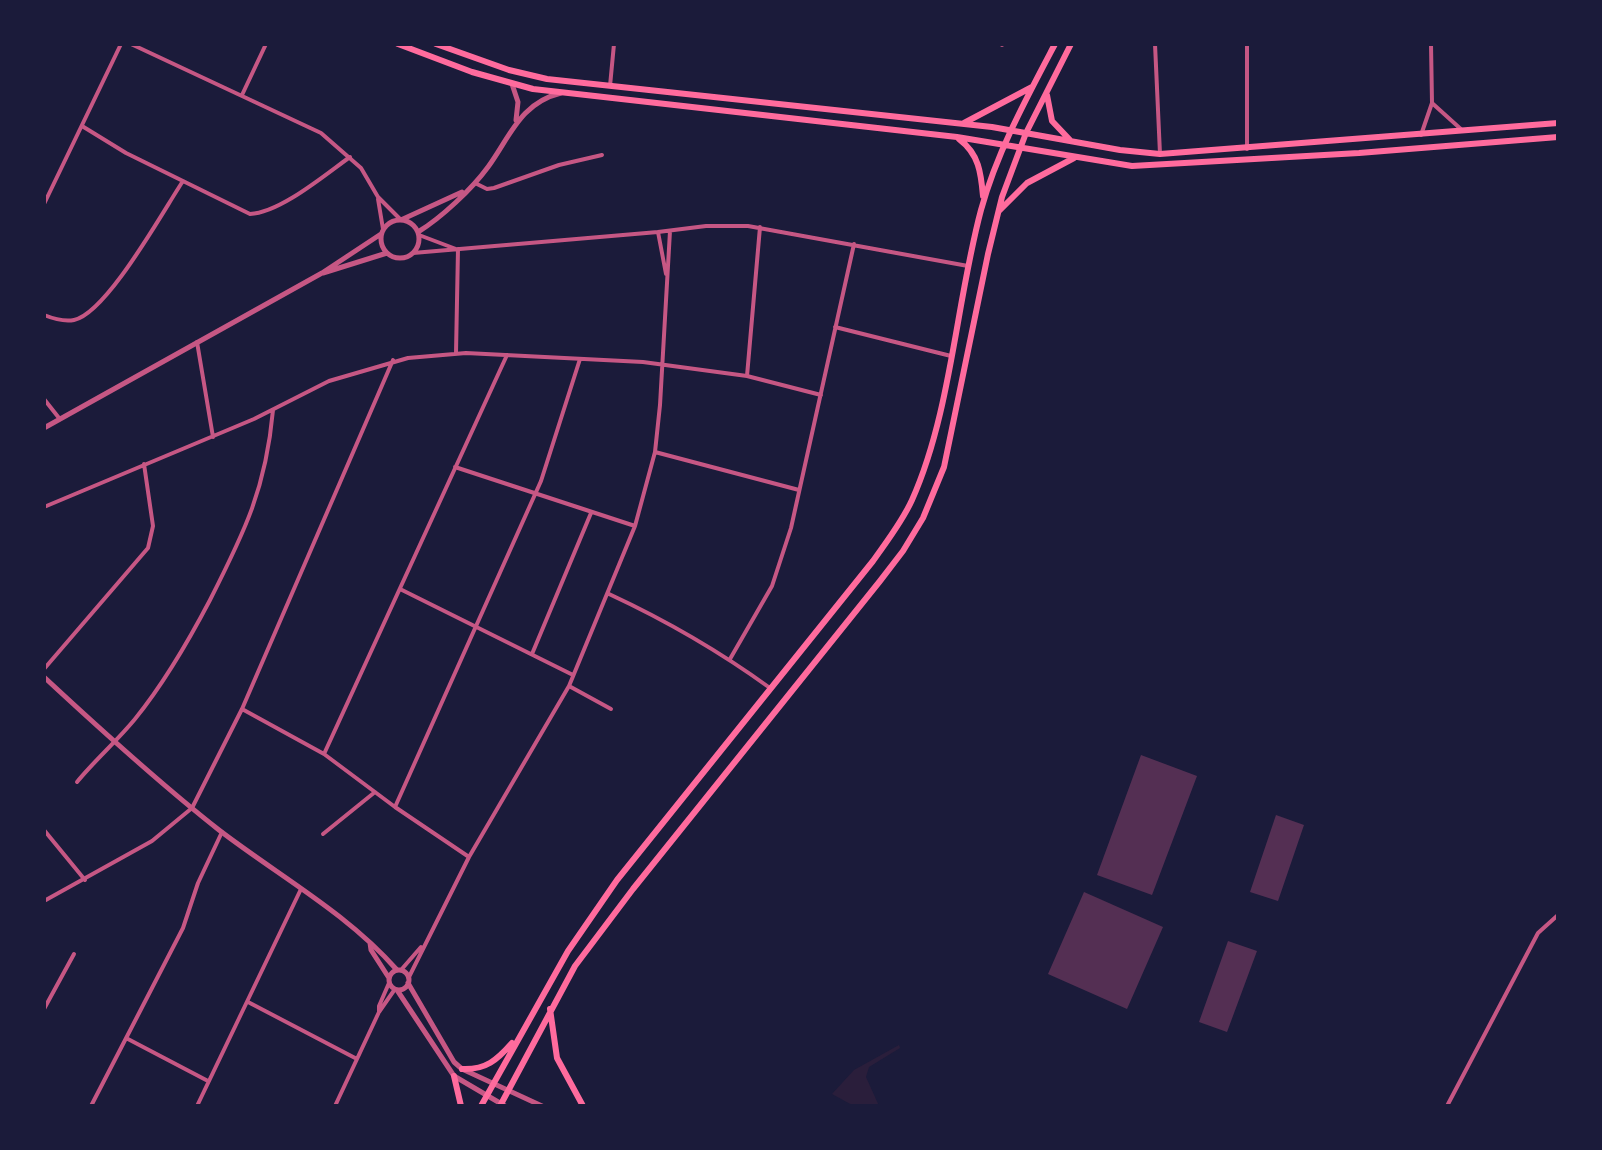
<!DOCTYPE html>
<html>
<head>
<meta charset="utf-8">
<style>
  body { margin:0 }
  #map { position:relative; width:1602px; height:1150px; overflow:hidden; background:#1b1b3a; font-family:Lato,sans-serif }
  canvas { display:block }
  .frame { position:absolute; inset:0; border:46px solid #1b1b3a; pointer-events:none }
</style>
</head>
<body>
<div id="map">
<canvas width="1602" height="1150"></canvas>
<div class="frame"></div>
</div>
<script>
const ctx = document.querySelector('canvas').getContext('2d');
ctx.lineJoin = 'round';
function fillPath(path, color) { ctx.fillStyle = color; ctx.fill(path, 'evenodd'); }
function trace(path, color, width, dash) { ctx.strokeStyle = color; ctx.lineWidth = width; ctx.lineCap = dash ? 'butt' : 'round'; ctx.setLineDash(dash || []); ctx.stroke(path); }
const green = new Path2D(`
  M899,1045L900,1048L869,1067L866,1077L879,1106H854L832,1094L854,1070Z`);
const building = new Path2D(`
  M1141,755L1197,776L1152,895L1097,875Z
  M1276,815L1304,825L1278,901L1250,892Z
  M1084,892L1163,927L1127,1009L1048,974Z
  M1228,941L1257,951L1227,1032L1199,1022Z`);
const minor = new Path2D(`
  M131,44L321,133L361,168L378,197L400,219
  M1002,44V45
  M1155,44L1160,154
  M610,86L614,44
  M242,95L266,44
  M1432,103L1463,131
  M82,126L126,153L250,214C280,213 326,174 350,157
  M1421,135L1432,103L1431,44
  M1247,149V44
  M475,183L487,189L494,188L559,165L602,155
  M378,199L383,229
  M44,204L121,44
  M658,232L666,274
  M419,235L456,249
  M413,253L658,232L706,226H748L968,266
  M44,315C54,319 64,322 74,320C107,313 163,211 183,181
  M835,327L951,356
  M197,342L213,437
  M456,353L458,249
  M747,376L760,227
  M44,399L59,418
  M655,452L799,490
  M455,467L635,526
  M44,507L254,419L329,381L408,358L466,353L643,362L747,376L821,395
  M400,589L573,675
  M609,594C665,620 719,651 770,688
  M532,654L591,513
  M730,659L772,586L791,528L854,244
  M44,669L148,548L153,526L144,464
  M569,686L611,709
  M242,709L324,754L395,807L469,857
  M324,754L507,355
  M77,782C95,760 117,741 135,719C165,682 188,642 210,600C245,531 266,488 273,410
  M395,807L541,481L580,359
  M44,830L85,880
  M323,834L375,792
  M44,901L152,841L192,808L242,709L393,360
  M401,970L421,947
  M409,977L469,857L569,686L635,526L655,452L660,405L670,231
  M248,1002L357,1059
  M44,1009L74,954
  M379,1012V1006L389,983
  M126,1038L208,1081
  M91,1106L183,928L198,883L222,832
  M197,1106L301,889
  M335,1106L379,1012L395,989
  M1447,1106L1538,933L1558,915`);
const tertiary = new Path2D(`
  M512,84L518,102L516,120
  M403,219L462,192
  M381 239a19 19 0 1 1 38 0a19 19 0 1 1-38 0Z
  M418,232C441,218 472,189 488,167C510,137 520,103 561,93
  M323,273L387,253
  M44,428L322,273L381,234
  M44,677C101,730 158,782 219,830C279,876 347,913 397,970
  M370,943L371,950L389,978
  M389 980a10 10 0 1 1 20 0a10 10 0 1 1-20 0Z
  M408,983L454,1062L462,1069L542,1106
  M397,990L454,1076L505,1106`);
const secondary = new Path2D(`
  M398,44L472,72L533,89L957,137L1132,166L1359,153L1558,137
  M436,44L509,70L547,79L992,127L1120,150L1160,154L1558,123
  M1047,95L1052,121L1070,140
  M964,123L1032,87
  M959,139C979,154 981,173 983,196
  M999,211L1027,183L1074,158
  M550,1009L557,1058L583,1106
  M462,1069C486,1070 497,1060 512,1043
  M454,1076L461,1106
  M481,1106L568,951L617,880L873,561C887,541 902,522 912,500C951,413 956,303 981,210C997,152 1027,97 1055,44
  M500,1106L575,966L633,889L880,581L903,551L923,518L944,467L988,254L1002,197L1026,133L1071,44`);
fillPath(green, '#2a1e3b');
fillPath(building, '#542f53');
trace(minor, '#c65784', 4);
trace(tertiary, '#c65784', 5);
trace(secondary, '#ff6b9d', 6);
</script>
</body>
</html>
